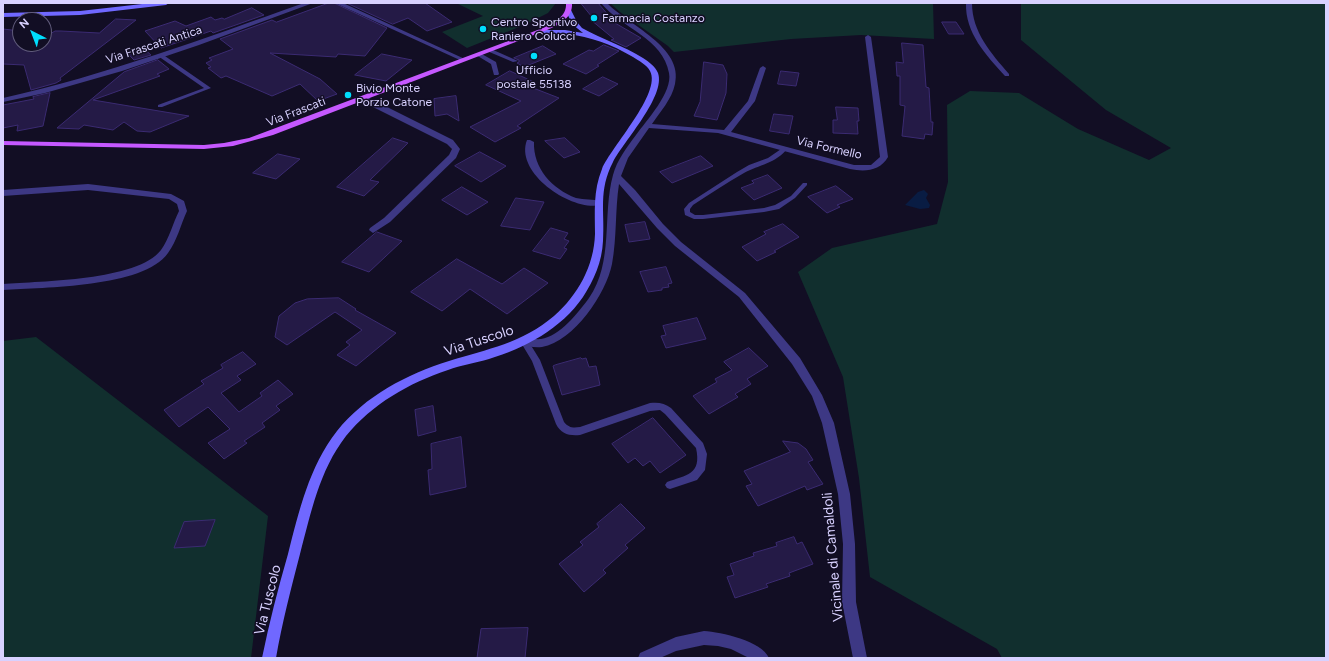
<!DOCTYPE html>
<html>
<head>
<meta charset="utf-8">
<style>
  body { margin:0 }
  #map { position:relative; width:1329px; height:661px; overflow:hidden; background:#120e24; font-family:Figtree,sans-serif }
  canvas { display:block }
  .frame { position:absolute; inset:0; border:4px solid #d8d1ff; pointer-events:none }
  .north { position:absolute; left:12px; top:12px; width:40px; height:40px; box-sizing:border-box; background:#120e24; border:1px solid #615c7c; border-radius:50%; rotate:318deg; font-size:11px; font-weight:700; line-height:16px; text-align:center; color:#d8d1ff }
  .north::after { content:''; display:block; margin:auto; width:14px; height:18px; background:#00ddfc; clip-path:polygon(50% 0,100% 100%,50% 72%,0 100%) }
</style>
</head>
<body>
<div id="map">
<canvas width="1329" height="661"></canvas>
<div class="frame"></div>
<div class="north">N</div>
</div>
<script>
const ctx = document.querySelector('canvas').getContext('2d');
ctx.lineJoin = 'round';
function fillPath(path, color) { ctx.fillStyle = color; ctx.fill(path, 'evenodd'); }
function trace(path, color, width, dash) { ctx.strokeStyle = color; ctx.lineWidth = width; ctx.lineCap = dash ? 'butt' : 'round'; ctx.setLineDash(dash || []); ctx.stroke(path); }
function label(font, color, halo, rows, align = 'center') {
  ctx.font = font + ' Figtree,sans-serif'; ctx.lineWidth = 3; ctx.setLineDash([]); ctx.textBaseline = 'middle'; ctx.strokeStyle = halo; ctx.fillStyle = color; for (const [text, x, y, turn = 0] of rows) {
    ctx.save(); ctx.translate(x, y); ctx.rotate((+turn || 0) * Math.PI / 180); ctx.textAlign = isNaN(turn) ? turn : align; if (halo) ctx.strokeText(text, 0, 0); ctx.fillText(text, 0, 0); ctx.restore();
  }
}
const green = new Path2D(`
  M456,3H556L548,13L524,25L467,48L442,32L483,16Z
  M610,3H933L934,39L861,35L791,39L674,52L668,46L620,12Z
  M1021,3H1326V658H1002L997,649L870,577L859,478L843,377L798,272L832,248L937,224L948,182L947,105L970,91L1019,93L1078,129L1149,160L1171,148L1106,110L1021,40Z
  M36,337L268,516L251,658H3V341Z`);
const water = new Path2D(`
  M924,190L928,194L926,198L930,205L929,208L920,209L905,205L918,192Z`);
const building = new Path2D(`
  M329,3H334L387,28L365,56L338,54L336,57L270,53L320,79L337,94L318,101L300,84L272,96L226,76L221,78L208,68L211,67L206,63L212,60L209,58L233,49L220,39L272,20L276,22Z
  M347,3H425L452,22L427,31L408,18L393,24Z
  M581,3H598L615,23L641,38L626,47L611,40L614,39L591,20H594Z
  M252,8L264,15L213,33L211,31L161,48L145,31L175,21L186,26L211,17L215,20L222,18L224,19Z
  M116,19L136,20L60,78L61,80L56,83L31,90L24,65L3,64V29L20,31V44H44V34H50L55,31H61L99,33Z
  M942,22H956L964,34H949Z
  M902,43L923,45L926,87L929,88L931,122H933L932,135L925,134L924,139L902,136L905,106L900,105V76H897L896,62L903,63Z
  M604,45L619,51L597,65L599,66L586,74L563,64L589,50L593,51Z
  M543,46L556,54L524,67L517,63L519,62V60L514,58Z
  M143,48L151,55L134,60L127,53Z
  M382,54L412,60L386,81L355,75Z
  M158,60L169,69L157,74L160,76L93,100L189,116L150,132L137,131L124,122L113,130L84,125L79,129L57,128L124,72Z
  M704,62L723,65L727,74L726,93L717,120L694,116L700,102Z
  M510,71L534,82L528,86L559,98L517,126L521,128L495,142L470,127L521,101L486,85Z
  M781,71L799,73L796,86L778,84Z
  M603,77L618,84L599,96L583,89Z
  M50,93L43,126L17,131L18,125L3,128V105L34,99L33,97Z
  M456,96L459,121L447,114L435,116L434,99Z
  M836,107L858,108L859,121H857L858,134L833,133V120H837Z
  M774,114L793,116L789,134L770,131Z
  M393,138L408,143L370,180L379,182L364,196L337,187Z
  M565,138L580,152L564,158L545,141Z
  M480,152L506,166L481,182L455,166Z
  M278,154L300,159L276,179L253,173Z
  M701,156L713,166L672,183L660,172Z
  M768,175L782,188L754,200L741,188L754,183L752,181Z
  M836,186L853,199L837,205L840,207L827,213L808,197Z
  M462,187L488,202L467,215L442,200Z
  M516,198L544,202L530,230L501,226Z
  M645,222L650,239L629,242L625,225Z
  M783,224L799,237L774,251L776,252L757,261L742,247L766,234L764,232Z
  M551,228L568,233L564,239L569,241L564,248L567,249L560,259L533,251Z
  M377,232L402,241L369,272L342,262Z
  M457,259L502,284L524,268L548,283L507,314L470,289L442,311L411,292Z
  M666,267L672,283L668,284L669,287L662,288V290L648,292L640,272Z
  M339,298L356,309L355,310L396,333L356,366L337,355L350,345L346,342L362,330L335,312L287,345L275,337L279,316L295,303L307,299Z
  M697,318L706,339L666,348L661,336L666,335L663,326Z
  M749,348L768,366L747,379L751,384L735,394L738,397L709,414L693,396L717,382L715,379L732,370L724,362Z
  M243,352L256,364L237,376L241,380L221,393L239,412L262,396L260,393L278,380L293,394L276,406L280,410L262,423L265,427L244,441L247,443L224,459L208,443L230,429L208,407L179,427L164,410L204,384L201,381L223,368L221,365Z
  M581,358L582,359L586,358L589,367L596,366L600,385L562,395L553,366L555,365Z
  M433,406L436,431L418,436L415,410Z
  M653,418L686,455L660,473L650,461L643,466L635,458L628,463L612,444Z
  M461,437L466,487L430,495L428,470L432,469L431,444Z
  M783,441L798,443L806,449L813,460L808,462L823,484L807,490L805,486L758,506L746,486L752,484L744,471L790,452Z
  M621,504L645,528L625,545L628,548L603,570L606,573L584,592L559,564L583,545L580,542L599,527L597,524Z
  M215,520L205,546L174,548L184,522Z
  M794,537L797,544L802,542L813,564L789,573L790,576L766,584L768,587L735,598L727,577L734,575L730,564L754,556L753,553L777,546L776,543Z
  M528,628L525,658H477L481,629Z`);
const lane = new Path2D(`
  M158,54H162L211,88L162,107H158V105L204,88L158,56Z
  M784,147L787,149C776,163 759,165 744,173C726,183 710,194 693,205L690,209V212L695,215H703L764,208L775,205L791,196L803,183H807V185L795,198L779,209L764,212L703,219H694L685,215L684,209L689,203L737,172L749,165L768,158Z
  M524,338L527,339L540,360L564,422C569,428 573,428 580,427L650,403C658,402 665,403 671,408L703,443L707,454L705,470L697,480L670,489L667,488L665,485L667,482C686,475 702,475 696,448L665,414L660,410L650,411L580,435C569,436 561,434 556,424L532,361L520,341L521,339Z`);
const street = new Path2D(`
  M304,3H313L199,45L122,71L45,93L3,102V98C106,75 205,38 304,3Z
  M335,3H343L467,60L462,61Z
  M601,3H607C628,25 684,47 675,84C672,99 660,112 652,124L724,130L748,101L760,68L763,66L766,68L755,101L731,132L854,165H871L880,157L865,37L868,35L871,37L888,157C880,171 865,172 850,169L718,133L649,128L628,158L621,176L635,190L663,224L681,242L745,293L800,358L822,395L834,423L850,494L855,544L856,602L867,658H853L842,602L843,544L838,494L822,423L812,396L792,364L739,297L675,246L657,228L619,184C615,210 617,237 612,264C606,294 574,341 542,347C534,348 527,346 520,344L519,341L520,338C527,336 534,340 541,339C560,336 578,313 589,298C614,262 602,215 613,175C617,160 627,147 636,135C646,121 673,92 669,73C663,38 621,28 601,3Z
  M966,3H972C972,32 991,53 1009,74V76H1005C986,55 965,33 966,3Z
  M487,49H491L518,61L513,62L487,51Z
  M476,53H480L496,62L499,74L498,75H494L491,64L476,55Z
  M359,96H365L453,140L460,149L456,158L390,222L373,233L369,230L370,228L384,218L449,155L452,149L447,144L359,100Z
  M527,140H530L534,142C533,168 552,189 576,198C584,200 593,199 601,201L602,203L601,205C572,212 514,173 527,140Z
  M88,184L171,194L184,201L187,211C181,224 177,241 168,253C143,288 44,287 3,290V284C41,281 137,281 161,250C169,239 173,223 179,211L177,204L169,199L88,190L3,196V190Z
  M704,631C721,632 762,641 769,658H749L731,649L718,646L704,645L676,651L660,658H638L640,653L676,637Z`);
const secondary = new Path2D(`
  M151,3H169L166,5L80,15L3,17V13L80,11Z
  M569,9L571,10L577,22L582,28C602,39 624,46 643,58C649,62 655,66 658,73C666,96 624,141 613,162C598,191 605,211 603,241C602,262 594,280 583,297C561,329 525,348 489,359C475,363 461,365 448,370C409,383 372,404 346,436C319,471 311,513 300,554C291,589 282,623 276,658H262C269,623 278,589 288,554C299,511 309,467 337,431C365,396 407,374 449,361C488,349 522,343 554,316C578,295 594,266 595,234C595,211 593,191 602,169C611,147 662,93 650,71C647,65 639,61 633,57C611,44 591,37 567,34C557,33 546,35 536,33V31L538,30H565L583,33L572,24L566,11Z`);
const primary = new Path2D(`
  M566,3H572C573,18 559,25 547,30L273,135L233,146L204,149L3,145V141L204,145L224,143L249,138L543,28C554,22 567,17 566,3Z`);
const markers = [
  [594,18,4,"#00ddfc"],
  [483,29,4,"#00ddfc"],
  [534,56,4,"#00ddfc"],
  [348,95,4,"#00ddfc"]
];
const farPoinames = [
  ["Farmacia Costanzo",602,18],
  ["Centro Sportivo",491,22],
  ["Raniero Colucci",491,36],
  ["Ufficio",534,70,"center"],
  ["postale 55138",534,84,"center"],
  ["Bivio Monte",356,88],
  ["Porzio Catone",356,102]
];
const farStreetnames = [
  ["Via Frascati Antica",154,45,-18],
  ["Via Frascati",296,112,-21],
  ["Via Formello",829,148,13]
];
const streetNames = [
  ["Via Tuscolo",479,341,-18],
  ["Vicinale di Camaldoli",833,557,-95],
  ["Via Tuscolo",268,600,-76]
];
fillPath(green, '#112f2e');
fillPath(water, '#091c43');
fillPath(building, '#241a46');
trace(building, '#3b2b72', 1);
fillPath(lane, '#3d3884');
fillPath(street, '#3d3884');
fillPath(secondary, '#7068ff');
fillPath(primary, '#c558ff');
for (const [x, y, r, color] of markers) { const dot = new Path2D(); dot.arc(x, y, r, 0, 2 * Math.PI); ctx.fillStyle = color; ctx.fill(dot); trace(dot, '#120e24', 1.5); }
label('12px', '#d8d1ff', '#120e24', farPoinames, 'left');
label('12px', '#d8d1ff', '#120e24', farStreetnames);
label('14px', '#d8d1ff', '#120e24', streetNames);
</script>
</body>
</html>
